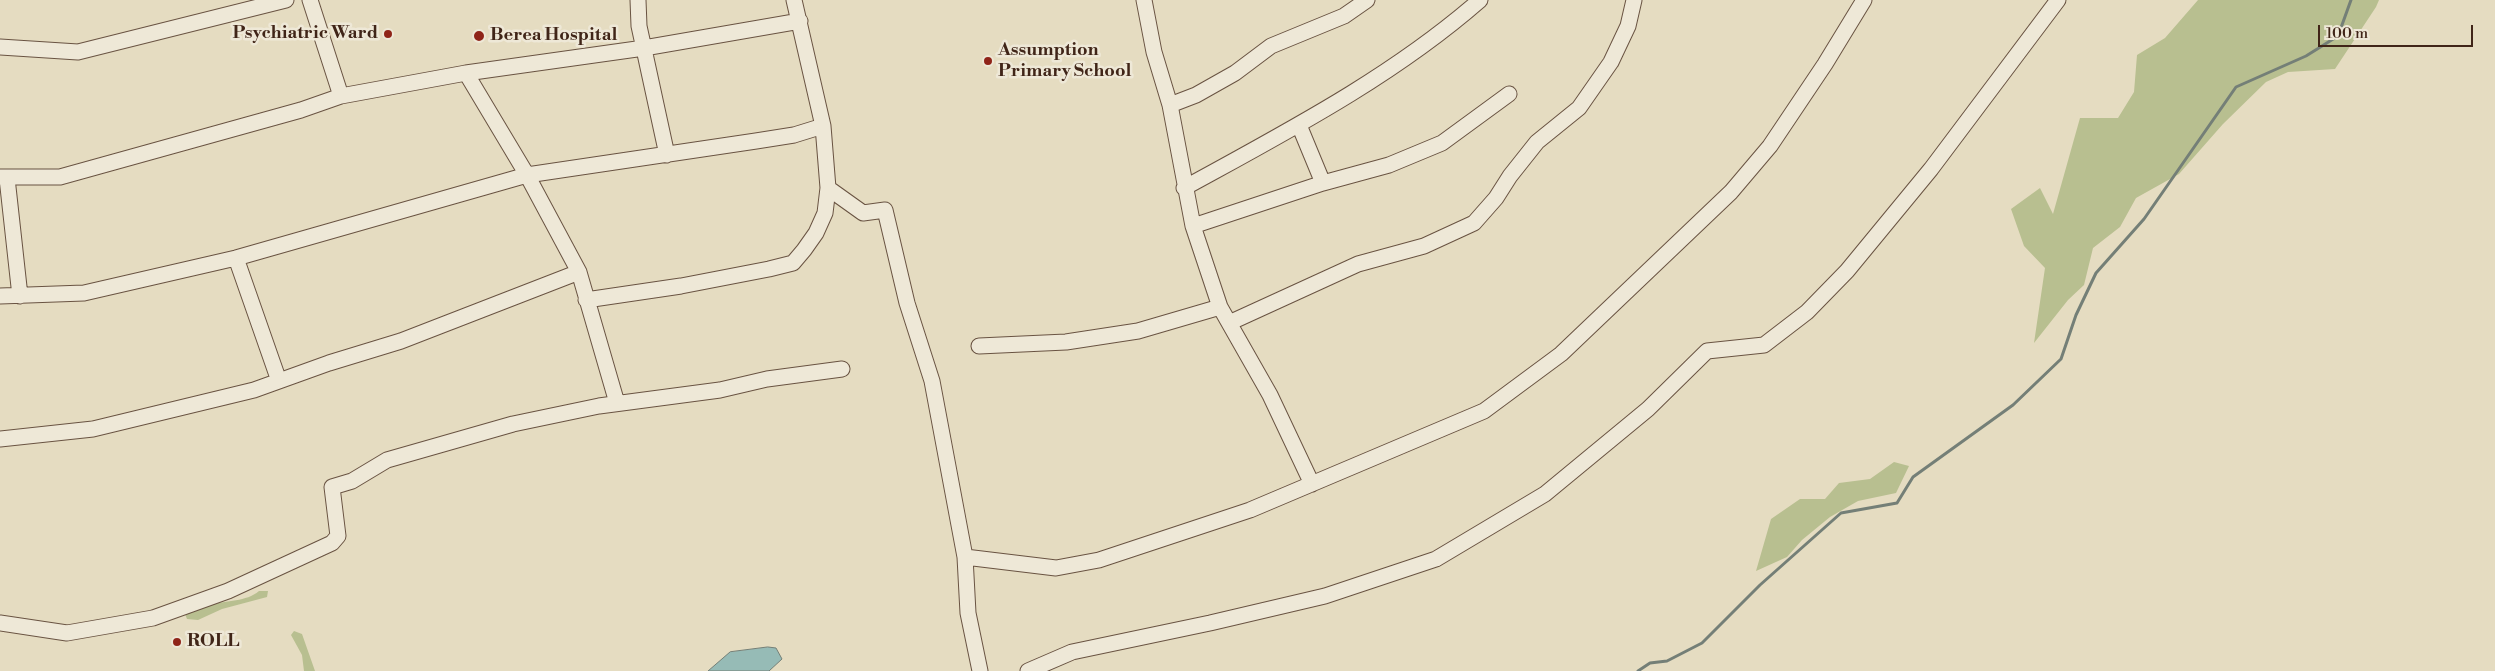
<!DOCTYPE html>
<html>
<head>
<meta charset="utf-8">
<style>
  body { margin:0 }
  #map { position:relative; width:2495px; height:671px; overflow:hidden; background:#e5dcc1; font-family:"Libre Bodoni",serif }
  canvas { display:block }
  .scale { position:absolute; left:2318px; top:25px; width:155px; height:22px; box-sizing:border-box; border:2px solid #402518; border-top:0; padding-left:6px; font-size:15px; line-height:18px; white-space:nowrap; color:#402518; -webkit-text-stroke:4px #eee8d7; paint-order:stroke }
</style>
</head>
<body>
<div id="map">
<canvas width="2495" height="671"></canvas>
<div class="scale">100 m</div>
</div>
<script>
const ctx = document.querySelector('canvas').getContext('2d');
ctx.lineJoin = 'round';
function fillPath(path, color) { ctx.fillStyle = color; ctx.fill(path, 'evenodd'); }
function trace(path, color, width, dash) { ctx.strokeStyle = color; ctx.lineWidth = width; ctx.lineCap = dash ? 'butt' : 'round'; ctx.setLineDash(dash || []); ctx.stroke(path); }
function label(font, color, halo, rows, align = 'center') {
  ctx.font = font + ' "Libre Bodoni",serif'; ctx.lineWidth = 5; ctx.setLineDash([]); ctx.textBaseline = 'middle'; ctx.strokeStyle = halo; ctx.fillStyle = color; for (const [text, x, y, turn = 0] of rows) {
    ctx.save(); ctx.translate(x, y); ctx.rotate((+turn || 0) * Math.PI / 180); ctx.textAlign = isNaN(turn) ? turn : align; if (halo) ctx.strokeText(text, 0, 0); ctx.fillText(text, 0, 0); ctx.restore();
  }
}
const green = new Path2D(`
  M2198,0H2379L2376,7L2335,69L2288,72L2266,82L2223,124L2179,174L2136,198L2120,227L2093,248L2084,285L2068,300L2034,343L2045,268L2024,246L2011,209L2040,188L2053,214L2080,118H2118L2134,92L2137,55L2165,38Z
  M1894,462L1909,466L1896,493L1858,501L1830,517L1802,540L1787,557L1756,571L1771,519L1800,499H1825L1839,483L1870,479Z
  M259,591H268L267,597L222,609L198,620L187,619L185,614L188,611C198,611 202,607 210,605C227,600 246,602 259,591Z
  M294,631L302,634L315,671H304L302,655L291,635Z`);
const water = new Path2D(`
  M768,647L776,648L782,659L769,671H708L730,652Z`);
const stream = new Path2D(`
  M1638,671L1650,663L1667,661L1702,643L1760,585L1841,513L1897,503L1913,477L2013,405L2061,359L2076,315L2096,273L2144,219L2236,87L2306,56L2338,36L2351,0`);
const minor = new Path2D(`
  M310,0L341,96
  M638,0L639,26L667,155
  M1144,0L1154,52L1170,105L1193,226L1220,307L1270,395L1312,484
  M0,47L78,52L286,0
  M466,73L527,175L579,272L617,403
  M1170,105L1196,95L1235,73L1271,46L1344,16L1367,0
  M1299,125L1323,183L1389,165L1442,143L1509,94
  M0,177H60L301,110L341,96L466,73L644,48L800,21
  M7,178L20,296
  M828,188L863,213L885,210L907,303L932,381L965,557L1056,568L1099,560L1250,510L1484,411L1561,354L1731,192L1770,146L1825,64L1864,0
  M1184,188C1286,132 1392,77 1480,0
  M1193,226L1323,183
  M236,258L279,381
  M0,296L84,293L236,258L527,175L756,141L794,135L823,126
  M586,300L681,286L769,269L793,263L804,250L816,233L825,213L828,188L823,126L794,0
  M1229,323L1358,264L1424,246L1474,223L1496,198L1510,176L1537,142L1579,108L1611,62L1628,26L1634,0
  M979,346L1066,342L1138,331L1220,307
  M0,439L93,429L254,390L329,363L401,341L579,272
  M965,557L968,613L980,671
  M0,623L67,633L153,618L228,591L332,543L338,536L332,487L352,481L387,460L513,424L599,406L720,390L767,379L842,369
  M1028,671L1072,652L1210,623L1325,596L1436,559L1545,494L1648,409L1707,351L1764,345L1807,312L1847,271L1931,169L2058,0`);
const markers = [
  [388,34,5,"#8f2418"],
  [479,36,6,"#8f2418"],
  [988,61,5,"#8f2418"],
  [177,642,5,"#8f2418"]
];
const poiNames = [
  ["Psychiatric Ward",378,34,"right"],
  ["Berea Hospital",490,36],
  ["Assumption",998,51],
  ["Primary School",998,72],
  ["ROLL",187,642]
];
fillPath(green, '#b8bf90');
fillPath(water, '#96bbb6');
trace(water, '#747f77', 1);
trace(stream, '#747f77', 3);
trace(minor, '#695342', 17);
trace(minor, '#eee8d7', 15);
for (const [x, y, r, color] of markers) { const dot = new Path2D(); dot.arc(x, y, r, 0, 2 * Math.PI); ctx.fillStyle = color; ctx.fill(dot); trace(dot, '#eee8d7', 2); }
label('bold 18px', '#402518', '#eee8d7', poiNames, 'left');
</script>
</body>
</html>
